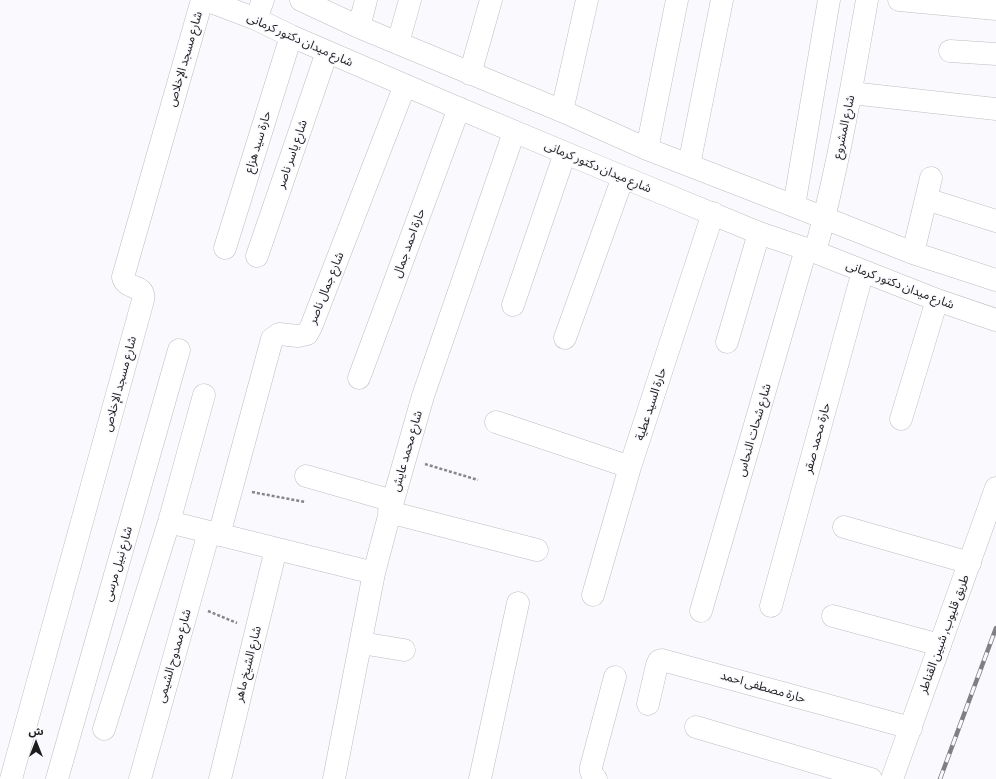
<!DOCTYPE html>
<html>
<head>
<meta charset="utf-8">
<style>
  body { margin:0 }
  #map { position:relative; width:996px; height:779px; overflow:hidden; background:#faf9fd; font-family:"Crimson Pro","Noto Sans Arabic",serif }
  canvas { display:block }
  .north { position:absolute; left:16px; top:723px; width:40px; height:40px; -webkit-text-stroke:3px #faf9fd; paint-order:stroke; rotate:0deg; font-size:11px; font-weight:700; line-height:16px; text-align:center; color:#1c1c1d }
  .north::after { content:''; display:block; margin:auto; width:14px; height:18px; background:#1c1c1d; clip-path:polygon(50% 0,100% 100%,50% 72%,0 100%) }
</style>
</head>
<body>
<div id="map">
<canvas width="996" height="779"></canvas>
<div class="north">ش</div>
</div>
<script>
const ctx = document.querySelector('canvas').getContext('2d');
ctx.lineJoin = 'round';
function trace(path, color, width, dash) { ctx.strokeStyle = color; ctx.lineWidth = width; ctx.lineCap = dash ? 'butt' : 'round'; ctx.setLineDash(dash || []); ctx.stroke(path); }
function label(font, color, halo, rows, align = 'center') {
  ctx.font = font + ' "Crimson Pro","Noto Sans Arabic",serif'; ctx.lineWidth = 3; ctx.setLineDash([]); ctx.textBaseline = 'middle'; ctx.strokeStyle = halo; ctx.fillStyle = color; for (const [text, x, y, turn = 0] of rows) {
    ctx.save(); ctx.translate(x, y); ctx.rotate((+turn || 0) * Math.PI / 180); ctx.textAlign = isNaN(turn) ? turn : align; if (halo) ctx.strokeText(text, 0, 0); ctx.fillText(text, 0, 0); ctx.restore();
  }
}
const path = new Path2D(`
  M425,464L478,480
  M252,492L305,502
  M208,611L237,623`);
const minor = new Path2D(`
  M206,0L256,19L291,36L451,105L623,177L759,233L815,252L937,300L996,320
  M301,0L359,27L562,111L647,149L794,206L913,253L996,280
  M899,0L996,9
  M256,19L263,0
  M359,27L366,0
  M398,43L410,0
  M950,51L996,54
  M470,74L491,0
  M851,93L996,109
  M562,111L587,0
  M647,149L677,0
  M689,165L722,0
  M926,199L996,221
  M794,206L829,0
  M225,248L291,36
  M815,252C838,169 852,85 867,0
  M913,253L931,178
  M257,256L327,52
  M513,305L565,153
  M565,338L623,177
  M727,342L759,233
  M359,378L459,108
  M901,419L937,300
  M496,422L630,467
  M306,476L393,501
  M389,512L537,550
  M169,522L374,573
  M844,527L970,563
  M219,535L272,339L279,334L298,336L307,334L311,327L405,85
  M593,595L630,467L713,213
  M771,606L863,271
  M701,611L806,249
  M833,616L940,645
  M361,643L404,650
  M648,704L657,665L659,661L662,660L911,728
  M696,727L871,779
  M104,729L169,522L204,395
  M11,779L143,300C146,283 126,291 123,277L202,0
  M57,779L179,350
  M140,779L209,532
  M220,779L276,549
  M334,779L374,573L393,501L423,396L514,132
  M480,779L518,603
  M596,779C593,775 590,773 591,767L615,677`);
const major = new Path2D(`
  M892,779L996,488`);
const rail = new Path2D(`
  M940,779L996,628`);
const streetNames = [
  ["شارع ميدان دكتور كرمانى",300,40,24],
  ["شارع مسجد الإخلاص",185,59,-74],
  ["شارع المشروع",844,127,-78],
  ["حارة سيد هزاع",258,142,-73],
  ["شارع ياسر ناصر",292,154,-71],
  ["شارع ميدان دكتور كرمانى",598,167,23],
  ["حارة احمد جمال",409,243,-70],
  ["شارع ميدان دكتور كرمانى",900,285,21],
  ["شارع جمال ناصر",326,288,-68],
  ["شارع مسجد الإخلاص",120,384,-75],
  ["حارة السيد عطية",651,404,-72],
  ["شارع شحات النحاس",754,430,-74],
  ["حارة محمد صقر",817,438,-75],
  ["شارع محمد عايش",407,451,-74],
  ["شارع نبيل مرسى",118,564,-74],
  ["طريق قليوب, شبين القناطر",944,634,-70],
  ["شارع ممدوح الشيمى",174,656,-74],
  ["شارع الشيخ ماهر",248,664,-76],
  ["حارة مصطفى احمد",763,687,16]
];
trace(minor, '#bebdc1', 23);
trace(major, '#bebdc1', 23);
trace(path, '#878789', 2.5, [3, 2]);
trace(minor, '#fff', 22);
trace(major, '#fff', 22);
trace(rail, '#808082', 4.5);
trace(rail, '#faf9fd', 3, [9]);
label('12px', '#1c1c1d', '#faf9fd', streetNames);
</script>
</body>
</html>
